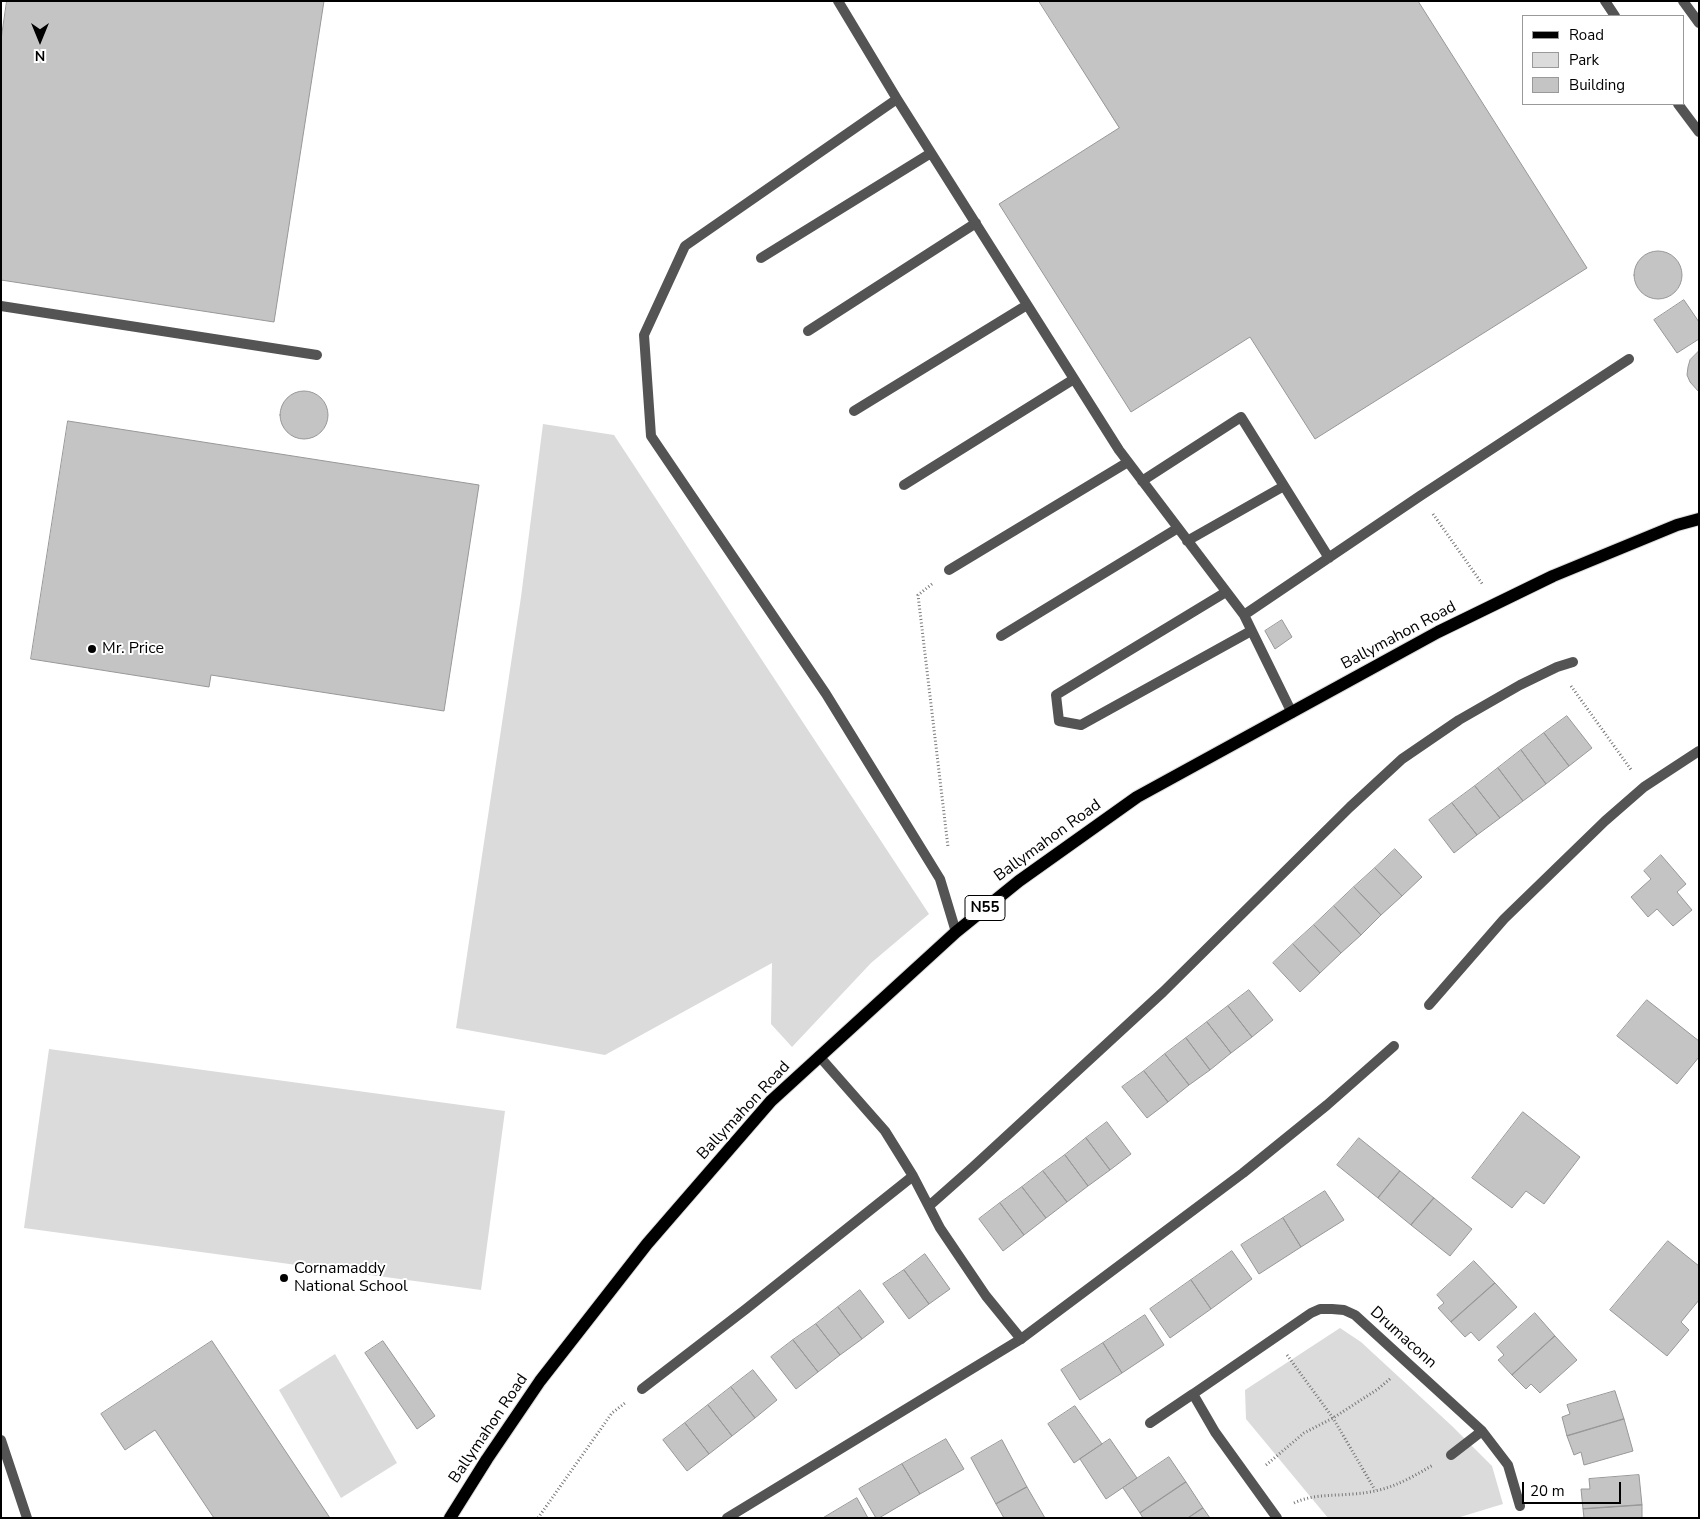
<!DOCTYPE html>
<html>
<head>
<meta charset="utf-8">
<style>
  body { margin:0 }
  #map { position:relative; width:1700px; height:1519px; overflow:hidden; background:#fff; font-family:"Nunito Sans",sans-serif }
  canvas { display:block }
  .frame { position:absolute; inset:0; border:2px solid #000; pointer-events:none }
  .legend { position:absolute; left:1522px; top:15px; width:162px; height:90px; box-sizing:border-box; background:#fff; border:1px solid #999; margin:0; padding:6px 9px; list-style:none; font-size:15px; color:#000 }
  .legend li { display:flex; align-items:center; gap:10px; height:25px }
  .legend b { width:25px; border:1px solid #999 }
  .north { position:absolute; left:15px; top:15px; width:50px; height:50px; -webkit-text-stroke:4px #fff; paint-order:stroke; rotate:180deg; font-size:14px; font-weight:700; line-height:20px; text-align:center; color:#000 }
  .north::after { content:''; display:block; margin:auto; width:18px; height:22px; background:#000; clip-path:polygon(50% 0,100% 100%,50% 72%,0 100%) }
  .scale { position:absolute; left:1522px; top:1482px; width:99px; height:22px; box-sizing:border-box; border:2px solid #000; border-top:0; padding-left:6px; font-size:15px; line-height:18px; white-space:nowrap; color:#000; -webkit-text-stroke:4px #fff; paint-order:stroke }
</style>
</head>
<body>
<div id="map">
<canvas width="1700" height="1519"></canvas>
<div class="frame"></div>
<ul class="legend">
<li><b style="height:6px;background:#000"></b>Road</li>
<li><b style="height:14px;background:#dbdbdb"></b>Park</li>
<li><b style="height:14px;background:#c4c4c4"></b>Building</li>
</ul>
<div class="north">N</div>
<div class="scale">20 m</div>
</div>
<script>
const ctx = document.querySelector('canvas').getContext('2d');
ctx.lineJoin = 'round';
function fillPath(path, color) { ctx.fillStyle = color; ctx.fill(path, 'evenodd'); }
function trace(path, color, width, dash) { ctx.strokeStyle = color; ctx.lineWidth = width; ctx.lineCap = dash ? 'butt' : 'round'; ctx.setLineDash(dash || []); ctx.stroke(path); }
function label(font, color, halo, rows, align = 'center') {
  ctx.font = font + ' "Nunito Sans",sans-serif'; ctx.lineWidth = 4; ctx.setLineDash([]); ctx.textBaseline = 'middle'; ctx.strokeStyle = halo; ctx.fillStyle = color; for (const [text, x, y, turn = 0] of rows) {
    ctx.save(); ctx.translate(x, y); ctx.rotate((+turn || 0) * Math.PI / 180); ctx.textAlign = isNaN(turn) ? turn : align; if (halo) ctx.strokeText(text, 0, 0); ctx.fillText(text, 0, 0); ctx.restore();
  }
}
const green = new Path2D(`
  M543,424L614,435L929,914L871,963L792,1047L771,1024L772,963L605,1055L456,1028L521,597Z
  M49,1049L505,1111L481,1290L24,1228Z
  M1340,1328L1361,1342L1452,1426L1492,1466L1503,1504L1457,1518H1328L1246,1419L1245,1390Z
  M335,1354L397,1463L341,1498L279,1390Z`);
const building = new Path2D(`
  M7,1H324L274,322L1,280V40Z
  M1039,1H1418L1587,268L1315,439L1250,337L1131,412L999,204L1119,128Z
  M1634 275a24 24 0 1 1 48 0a24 24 0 1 1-48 0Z
  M1684,300L1699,322V339L1677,353L1654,320Z
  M1699,351V392L1690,382L1687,375L1688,367L1690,360Z
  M280 415a24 24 0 1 1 48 0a24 24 0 1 1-48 0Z
  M68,421L479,485L444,711L211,675L209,687L31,659Z
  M1282,620L1292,637L1275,649L1265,631Z
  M1567,716L1592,748L1569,766L1544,733Z
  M1544,733L1569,766L1546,784L1521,750Z
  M1521,750L1546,784L1523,801L1498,768Z
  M1498,768L1523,801L1500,818L1475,786Z
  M1475,786L1500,818L1477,835L1452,803Z
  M1452,803L1477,835L1454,853L1429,820Z
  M1395,849L1422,877L1402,896L1375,868Z
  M1661,855L1686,884L1677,892L1692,910L1673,926L1657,909L1648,917L1631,897L1651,879L1644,871Z
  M1375,868L1402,896L1381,915L1354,887Z
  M1354,887L1381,915L1361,935L1334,906Z
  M1334,906L1361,935L1341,953L1314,925Z
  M1314,925L1341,953L1320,973L1293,944Z
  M1293,944L1320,973L1300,992L1273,963Z
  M1249,990L1273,1020L1252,1037L1228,1006Z
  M1647,1000L1699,1041V1057L1677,1084L1617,1036Z
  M1228,1006L1252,1037L1231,1053L1207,1022Z
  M1207,1022L1231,1053L1210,1070L1186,1038Z
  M1186,1038L1210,1070L1189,1085L1165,1054Z
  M1165,1054L1189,1085L1168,1102L1144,1071Z
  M1144,1071L1168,1102L1147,1118L1122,1087Z
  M1523,1112L1580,1157L1544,1204L1526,1191L1512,1208L1472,1178Z
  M1107,1122L1131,1154L1110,1170L1086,1138Z
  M1086,1138L1110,1170L1088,1186L1065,1155Z
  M1359,1138L1400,1171L1378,1198L1337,1165Z
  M1065,1155L1088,1186L1067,1202L1043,1171Z
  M1043,1171L1067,1202L1046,1218L1022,1187Z
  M1400,1171L1434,1198L1411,1225L1378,1198Z
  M1022,1187L1046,1218L1024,1235L1000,1203Z
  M1325,1191L1344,1220L1301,1247L1283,1218Z
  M1434,1198L1472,1229L1450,1256L1411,1225Z
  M1000,1203L1024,1235L1003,1251L979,1219Z
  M1283,1218L1301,1247L1259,1274L1241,1245Z
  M1668,1241L1699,1266V1300L1681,1322L1689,1330L1667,1356L1610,1310Z
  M1232,1251L1252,1279L1211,1309L1191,1280Z
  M925,1254L950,1289L929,1304L904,1270Z
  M1474,1261L1495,1283L1451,1322L1438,1308L1444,1303L1437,1295Z
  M904,1270L929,1304L909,1319L883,1284Z
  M1191,1280L1211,1309L1170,1338L1150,1309Z
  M1495,1283L1517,1307L1479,1341L1471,1332L1465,1337L1451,1322Z
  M860,1290L884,1322L862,1339L838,1307Z
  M838,1307L862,1339L840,1355L816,1324Z
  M1535,1313L1555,1336L1512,1375L1498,1360L1504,1355L1497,1347Z
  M1145,1315L1164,1345L1122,1373L1103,1343Z
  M816,1324L840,1355L818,1372L793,1340Z
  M1555,1336L1577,1360L1540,1393L1531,1384L1526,1389L1512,1375Z
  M793,1340L818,1372L796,1389L771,1357Z
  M212,1341L330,1518H214L155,1430L125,1450L101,1414Z
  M383,1341L435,1416L417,1429L365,1353Z
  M1103,1343L1122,1373L1080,1400L1061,1370Z
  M753,1370L777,1400L755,1418L731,1387Z
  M731,1387L755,1418L732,1436L708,1405Z
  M1615,1391L1624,1419L1567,1436L1562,1417L1570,1414L1567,1405Z
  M708,1405L732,1436L709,1454L685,1423Z
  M1075,1406L1102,1444L1074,1463L1048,1424Z
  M1624,1419L1633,1451L1584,1465L1581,1452L1574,1455L1567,1436Z
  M685,1423L709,1454L687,1471L663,1440Z
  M946,1439L964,1469L920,1494L902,1464Z
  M1110,1439L1137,1478L1106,1499L1080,1459Z
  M1002,1440L1027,1487L996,1504L971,1458Z
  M1169,1457L1186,1482L1140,1513L1123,1488Z
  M902,1464L920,1494L879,1518H876L859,1489Z
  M1639,1475L1642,1505L1583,1509L1581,1489H1590L1589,1479Z
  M1186,1482L1203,1508L1188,1518H1143L1140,1513Z
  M1027,1487L1045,1518H1004L996,1504Z
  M857,1498L868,1518H823Z
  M1642,1505V1518H1584L1583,1509Z
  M1203,1508L1210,1518H1188Z`);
const path = new Path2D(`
  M1433,514L1483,585
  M932,584L918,595L948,847
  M1571,686L1632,771
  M1287,1355L1333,1418L1375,1490
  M1266,1465L1304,1433L1333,1418L1378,1389L1391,1378
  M1294,1503C1313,1494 1332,1496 1352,1494C1386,1492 1404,1482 1433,1465
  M538,1518L612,1413L625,1403`);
const service = new Path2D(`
  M838,1L897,99L1119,450L1244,615L1292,713
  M1605,1L1615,16
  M1683,1L1699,23
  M897,99L685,246L644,335L651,436L826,694L940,879L956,932
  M1678,104L1699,132
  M761,258L931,153
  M1,306L317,355
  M808,331L976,223
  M854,411L1027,305
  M1142,481L1241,417L1329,558
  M904,485L1074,379
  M1187,541L1284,486
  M949,570L1128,462
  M1226,592L1056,695L1059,721L1081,725L1251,631
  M1244,615L1420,496L1629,359
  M1001,636L1178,528
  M1,1440L27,1518
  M727,1518L1021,1339L1243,1173L1327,1105L1394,1046`);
const minor = new Path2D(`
  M1429,1005L1504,919L1605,821L1644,787L1699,751
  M819,1056L885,1131L913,1176L940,1228L986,1296L1021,1339
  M929,1206L973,1167L1163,992L1350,807L1402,759L1459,720L1520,685L1557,667L1573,662
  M642,1389L746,1309L913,1176
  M1150,1423L1193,1394
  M1451,1455L1482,1431
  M1277,1518L1215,1432L1193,1394L1311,1313L1320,1309H1332L1344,1310L1355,1315L1482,1431L1508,1465L1520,1506`);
const primary = new Path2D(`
  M450,1518L487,1459L540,1381L647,1244L771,1101L956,932L1019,881L1137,797L1438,632L1553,576L1677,525L1699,519`);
const markers = [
  [92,649,5,"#000"],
  [284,1278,5,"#000"]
];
const shields = [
  [985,908,40]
];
const shieldNames = [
  ["N55",985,908]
];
const streetNames = [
  ["Ballymahon Road",1399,636,-28],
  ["Ballymahon Road",1048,841,-36],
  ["Ballymahon Road",744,1111,-47],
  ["Drumaconn",1403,1338,42],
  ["Ballymahon Road",489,1429,-56]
];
const poiNames = [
  ["Mr. Price",102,649],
  ["Cornamaddy",294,1269],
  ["National School",294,1287]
];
fillPath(green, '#dbdbdb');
fillPath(building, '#c4c4c4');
trace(building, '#989898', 1);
trace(primary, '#dbdbdb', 14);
trace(path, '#767676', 3, [1, 2.5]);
trace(service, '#545454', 10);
trace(minor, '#545454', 10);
trace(primary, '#000', 12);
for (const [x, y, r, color] of markers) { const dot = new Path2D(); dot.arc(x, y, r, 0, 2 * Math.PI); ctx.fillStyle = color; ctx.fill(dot); trace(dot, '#fff', 2); }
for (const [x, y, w] of shields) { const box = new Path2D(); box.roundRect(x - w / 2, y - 12.5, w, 25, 4); ctx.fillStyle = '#fff'; ctx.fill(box); trace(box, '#000', 1); }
label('bold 15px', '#000', null, shieldNames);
label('16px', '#000', '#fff', streetNames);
label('16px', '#000', '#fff', poiNames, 'left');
</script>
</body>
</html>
